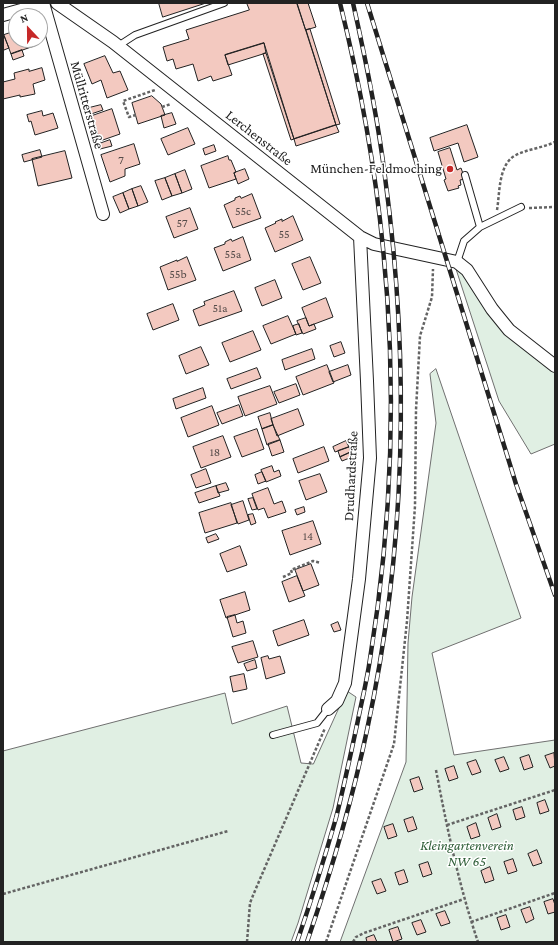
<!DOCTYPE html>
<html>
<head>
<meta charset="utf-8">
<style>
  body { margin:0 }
  #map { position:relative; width:558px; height:945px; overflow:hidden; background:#fff; font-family:"Crimson Pro",serif }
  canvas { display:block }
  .frame { position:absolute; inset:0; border:4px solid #222; pointer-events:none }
  .north { position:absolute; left:8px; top:8px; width:40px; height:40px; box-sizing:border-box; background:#fff; border:1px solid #a7a7a7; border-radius:50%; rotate:338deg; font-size:11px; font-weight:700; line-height:16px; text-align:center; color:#222 }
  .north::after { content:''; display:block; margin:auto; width:14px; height:18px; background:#c62828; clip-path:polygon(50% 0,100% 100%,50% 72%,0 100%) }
</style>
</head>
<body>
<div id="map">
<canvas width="558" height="945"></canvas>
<div class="frame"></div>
<div class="north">N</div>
</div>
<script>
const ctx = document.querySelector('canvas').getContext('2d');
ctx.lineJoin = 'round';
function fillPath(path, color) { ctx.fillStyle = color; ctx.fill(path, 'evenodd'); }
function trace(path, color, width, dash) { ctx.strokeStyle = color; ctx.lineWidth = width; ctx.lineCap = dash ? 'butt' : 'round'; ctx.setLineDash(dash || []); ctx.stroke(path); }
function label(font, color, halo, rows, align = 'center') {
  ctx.font = font + ' "Crimson Pro",serif'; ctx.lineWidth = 3; ctx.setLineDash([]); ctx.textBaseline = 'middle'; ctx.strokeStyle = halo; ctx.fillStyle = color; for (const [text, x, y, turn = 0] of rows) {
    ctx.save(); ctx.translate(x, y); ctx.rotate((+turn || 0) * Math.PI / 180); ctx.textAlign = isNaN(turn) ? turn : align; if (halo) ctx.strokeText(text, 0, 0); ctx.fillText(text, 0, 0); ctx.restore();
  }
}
const green = new Path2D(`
  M464,265L503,325L555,366V444L531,454L499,401L455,266Z
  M436,369L521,618L432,653L454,755L555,740V942H340L406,762L408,643L412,597L436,423L430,374Z
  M347,691L356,697L333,808L298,923L291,942H3V751L225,693L232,724L287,706L301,763L313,764Z`);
const building = new Path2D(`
  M159,3H206L163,17Z
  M247,3H297L336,125L294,139L264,43L225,55L232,75L213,81L211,76L198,81L193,64L176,69L173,59L167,61L163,47L189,39L186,30L249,10Z
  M297,3H308L316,27L306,30Z
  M310,29L340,124L336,125L306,30Z
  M16,31V40H35L37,45L11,54L4,35Z
  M3,36H4L9,48L4,50Z
  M264,43L266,53L228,65L225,55Z
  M22,50L24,56L13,60L11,54Z
  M266,53L294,139L291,140L263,54Z
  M105,56L113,73L120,71L128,90L107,98L101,80L92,84L84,64Z
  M42,68L45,80L33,84L35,94L20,97V95L3,99V82L15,79L14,73L29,69V71Z
  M152,96L161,104L165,115L138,124L132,103Z
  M101,105L103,110L91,114L89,108Z
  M112,109L120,134L100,141L92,116Z
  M42,111L43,116L53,113L58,128L35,135L31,121L29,122L27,115Z
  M172,113L176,124L164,128L161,116Z
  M336,125L339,132L296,146L294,139Z
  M467,125L478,157L464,162L458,143L434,151L430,138Z
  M188,128L195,144L168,155L161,139Z
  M110,140L112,146L100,149L99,144Z
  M134,144L140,164L125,169V176L110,182L101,155Z
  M214,145L216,151L205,155L203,149Z
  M450,148L457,170L461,168L465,179L460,180L461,185L458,186L459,188L448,191L444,180L446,179L438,152Z
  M40,150L42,157L24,162L22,155Z
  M65,151L72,178L38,186L32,159Z
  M228,156L229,160H231L236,172L234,173L236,179L209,188L201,166Z
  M245,169L249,179L238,184L234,173Z
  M185,170L192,189L182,193L175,174Z
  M175,174L182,193L172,196L165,178Z
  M165,178L172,196L162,200L155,181Z
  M141,186L148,202L138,206L132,189Z
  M132,189L138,206L129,209L123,193Z
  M123,193L129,209L120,213L113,197Z
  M252,194L261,218L233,228L224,205L235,200V198L240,196L241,198Z
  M190,208L198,229L174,238L166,217Z
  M293,216L303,240L275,252L265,228L276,223L275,222L282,219V221Z
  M243,237L251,260L223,271L214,248L225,244V242L231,239L232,241Z
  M187,257L196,280L168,290L160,267L177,260V261Z
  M310,257L321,283L303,290L292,264Z
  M275,280L282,298L262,306L255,288Z
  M234,291L242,311L199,326L193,310L205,305L204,302Z
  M326,298L333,317L309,326L302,308Z
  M173,304L179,320L153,330L147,314Z
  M288,316L296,334L271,344L263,326Z
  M306,318L309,326L314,324L316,329L303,334L297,321Z
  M299,324L302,333L296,335L293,326Z
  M253,331L261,350L230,362L222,343Z
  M341,342L345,353L334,357L330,346Z
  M201,347L209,365L186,374L179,356Z
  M312,349L315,359L285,370L282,360Z
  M327,365L334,383L303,395L296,377Z
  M348,365L351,375L333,382L329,372Z
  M257,368L261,378L231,389L227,379Z
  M296,384L300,395L279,403L274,392Z
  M270,386L277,404L245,416L238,397Z
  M203,388L206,398L176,409L173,399Z
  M239,405L243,416L222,424L217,413Z
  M212,406L219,425L188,437L181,418Z
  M298,409L304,425L277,436L271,419Z
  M270,413L273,425L262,429L258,417Z
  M273,425L280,440L267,445L262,429Z
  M257,429L264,449L242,457L234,437Z
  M223,436L231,457L201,468L193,447Z
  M280,440L284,452L272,456L268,444Z
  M346,441L349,447L335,452L333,447Z
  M324,447L329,461L298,473L293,459Z
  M349,447L351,452L340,457L338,451Z
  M351,452L352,457L342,461L340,457Z
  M272,466L274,472L279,470L281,476L266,482L261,470Z
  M206,469L211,483L196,488L191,475Z
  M262,472L266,481L258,484L255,475Z
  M320,474L327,492L306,500L299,481Z
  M226,483L229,490L218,493L216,486Z
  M216,486L220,496L199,503L195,493Z
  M268,488L274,504L282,501L286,512L268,518L264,508L258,510L252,494Z
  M253,498L257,509L252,510L248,499Z
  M243,501L249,520L238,524L231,505Z
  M231,503L237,523L205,533L199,513Z
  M304,507L305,512L297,515L295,510Z
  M253,514L256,523L251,525L248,515Z
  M313,521L321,544L290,555L282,531Z
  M216,534L219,539L208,543L206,538Z
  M240,546L247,565L227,572L220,554Z
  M311,564L319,585L303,591L295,570Z
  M297,576L305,596L289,602L282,582Z
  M245,592L250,610L226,618L220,600Z
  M235,615L237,623L243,621L246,633L233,637L227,617Z
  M304,620L309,635L278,646L273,631Z
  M338,622L341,630L334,632L331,625Z
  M253,641L258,657L238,663L232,647Z
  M268,656L269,659L280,656L285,673L266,679L261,658Z
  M255,660L257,668L247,671L244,664Z
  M244,674L247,689L233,692L230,677Z
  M554,753L555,766L550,768L545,756Z
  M529,755L533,767L524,770L520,758Z
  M504,757L509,769L500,772L495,760Z
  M476,760L481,772L472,775L467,763Z
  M454,766L458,778L449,781L445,769Z
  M419,777L423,789L414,792L410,780Z
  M545,800L549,811L540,814L537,803Z
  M522,807L525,817L516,820L513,810Z
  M497,814L501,827L492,830L488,818Z
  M413,817L417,829L408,832L404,820Z
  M476,823L480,836L471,839L467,827Z
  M393,824L397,836L388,839L384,827Z
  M537,850L542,863L533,866L528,854Z
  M513,859L517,871L508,874L504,862Z
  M428,862L432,874L423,877L419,865Z
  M490,867L494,880L485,883L481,871Z
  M404,870L408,882L399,885L395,873Z
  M381,879L386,891L377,894L372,882Z
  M553,899L555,905V912L548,914L544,902Z
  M530,907L534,919L526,923L521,910Z
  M445,911L450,923L441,926L436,914Z
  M506,915L510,927L501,930L497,918Z
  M421,920L426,932L417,935L412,923Z
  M398,927L402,939L393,942L389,930Z
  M374,935L377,942H367L366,938Z`);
const path = new Path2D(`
  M162,107L171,104
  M136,115L129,117L123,101L155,90
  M529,208L555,207
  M497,210C500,193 498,164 516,155C528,149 542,148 555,142
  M283,577L292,573L291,570L313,561L321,563
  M436,770C447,828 459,886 478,942
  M447,825L555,790
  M3,894L228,831
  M471,922L555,893
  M247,942L250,903L254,893L325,728
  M326,942L394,744L407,621L415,506L416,410L420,336L432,297L433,269
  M353,942L356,937L364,933L464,899`);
const service = new Path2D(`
  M118,46L135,35L224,3
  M465,175L480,227
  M457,262L464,241L480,227L521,207
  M273,735L317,723L328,709`);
const minor = new Path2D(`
  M43,3L103,214
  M57,3L113,42L360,237L374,244L457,262L467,270L492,309L509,330L555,366
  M3,15L43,4
  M328,709L337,701L345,683L359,579L370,458L367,381L360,237`);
const rail = new Path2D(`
  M367,3L516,484L555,595
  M297,942C311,901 324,860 336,818C344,786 351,753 358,720C362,700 367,680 370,659C392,524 397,385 383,248C375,165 360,84 340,3
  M307,942C331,872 352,802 367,730C406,549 410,361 385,177C378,119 366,61 353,3`);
const markers = [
  [450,169,4,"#c62828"]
];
const numberNames = [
  ["7",121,160],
  ["55c",243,211],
  ["57",182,223],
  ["55",284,234],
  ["55a",233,254],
  ["55b",178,274],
  ["51a",220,308],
  ["18",215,452],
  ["14",308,536]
];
const streetNames = [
  ["Müllritterstraße",87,105,74],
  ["Lerchenstraße",259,138,38],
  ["Drudhardstraße",351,476,-87]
];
const poiNames = [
  ["München-Feldmoching",442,169]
];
const parkNames = [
  ["Kleingartenverein",467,846],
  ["NW 65",467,862]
];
fillPath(green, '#e0efe3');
trace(green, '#6f6f6f', 1);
fillPath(building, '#f3c9c0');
trace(building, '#222', 1);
trace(service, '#222', 8);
trace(minor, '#222', 14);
trace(path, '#646464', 2.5, [3, 2]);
trace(service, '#fff', 6);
trace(minor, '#fff', 12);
trace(rail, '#222', 4.5);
trace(rail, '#fff', 3, [9]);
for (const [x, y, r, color] of markers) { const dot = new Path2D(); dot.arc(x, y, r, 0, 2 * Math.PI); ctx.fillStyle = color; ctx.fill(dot); trace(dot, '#fff', 1.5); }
label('12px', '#564c4a', null, numberNames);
label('14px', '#222', '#fff', streetNames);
label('14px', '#222', '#fff', poiNames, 'right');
label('italic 14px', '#2f5e38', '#fff', parkNames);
</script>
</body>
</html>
